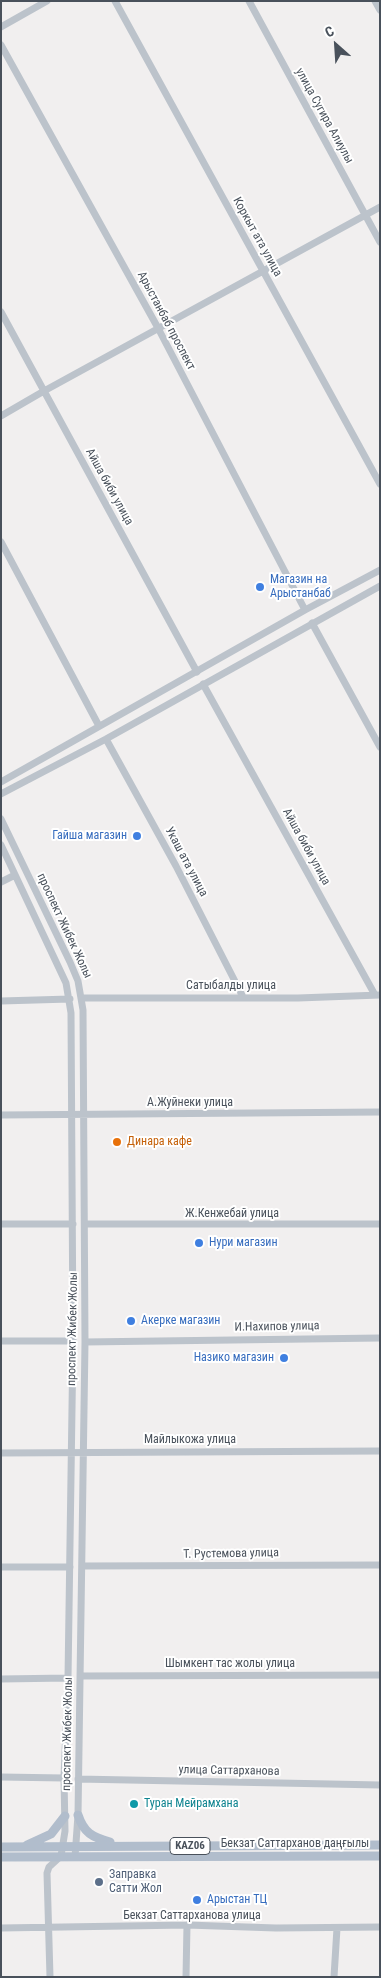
<!DOCTYPE html>
<html>
<head>
<meta charset="utf-8">
<style>
  body { margin:0 }
  #map { position:relative; width:381px; height:1978px; overflow:hidden; background:#f1efef; font-family:"Roboto Condensed",sans-serif }
  canvas { display:block }
  .frame { position:absolute; inset:0; border:2px solid #49515b; pointer-events:none }
  .north { position:absolute; left:311px; top:20px; width:50px; height:50px; -webkit-text-stroke:4px #fff; paint-order:stroke; rotate:334deg; font-size:14px; font-weight:700; line-height:20px; text-align:center; color:#49515b }
  .north::after { content:''; display:block; margin:auto; width:18px; height:22px; background:#49515b; clip-path:polygon(50% 0,100% 100%,50% 72%,0 100%) }
</style>
</head>
<body>
<div id="map">
<canvas width="381" height="1978"></canvas>
<div class="frame"></div>
<div class="north">С</div>
</div>
<script>
const ctx = document.querySelector('canvas').getContext('2d');
ctx.lineJoin = 'round';
function trace(path, color, width, dash) { ctx.strokeStyle = color; ctx.lineWidth = width; ctx.lineCap = dash ? 'butt' : 'round'; ctx.setLineDash(dash || []); ctx.stroke(path); }
function label(font, color, halo, rows, align = 'center') {
  ctx.font = font + ' "Roboto Condensed",sans-serif'; ctx.lineWidth = 4; ctx.setLineDash([]); ctx.textBaseline = 'middle'; ctx.strokeStyle = halo; ctx.fillStyle = color; for (const [text, x, y, turn = 0] of rows) {
    ctx.save(); ctx.translate(x, y); ctx.rotate((+turn || 0) * Math.PI / 180); ctx.textAlign = isNaN(turn) ? turn : align; if (halo) ctx.strokeText(text, 0, 0); ctx.fillText(text, 0, 0); ctx.restore();
  }
}
const minor = new Path2D(`
  M115,1L380,484
  M249,1L380,242
  M375,1L380,10
  M1,27L47,1
  M1,45L158,328L305,610
  M1,312L197,672
  M1,416L44,391L380,207
  M1,542L99,726
  M312,623L380,747
  M203,684L375,995
  M106,739L176,866L243,997
  M1,782L305,610L380,570
  M1,794L106,739L380,586
  M1,819L70,962L78,981L83,1010L85,1342L78,1815L75,1857
  M1,845L66,983L71,1013L73,1341L68,1678L64,1778L65,1831L61,1856L49,1867L47,1873L50,1977
  M1,882L15,875
  M82,998H298L380,995
  M1,1001L70,999
  M1,1115L380,1112
  M1,1224H73
  M85,1224H380
  M1,1341H73
  M85,1342L380,1338
  M1,1453L380,1451
  M82,1566L380,1565
  M1,1567H70
  M80,1676L380,1675
  M1,1679L68,1678
  M1,1777L64,1778
  M78,1779L380,1785
  M1,1928L187,1925L276,1928L380,1927
  M186,1977L187,1925
  M334,1977L337,1928`);
const major = new Path2D(`
  M78,1815C84,1833 92,1837 110,1842
  M27,1845L51,1834L65,1816
  M1,1847L380,1845
  M1,1857L380,1856`);
const markers = [
  [260,587,5,"#3f7fe0"],
  [137,836,5,"#3f7fe0"],
  [117,1142,5,"#e8710a"],
  [199,1243,5,"#3f7fe0"],
  [131,1321,5,"#3f7fe0"],
  [284,1358,5,"#3f7fe0"],
  [134,1804,5,"#0f9aa8"],
  [99,1882,5,"#5c6f8a"],
  [197,1900,5,"#3f7fe0"]
];
const shields = [
  [190,1846,40]
];
const shieldNames = [
  ["KАZ06",190,1846]
];
const streetNames = [
  ["улица Сугира Алиулы",324,116,61],
  ["Коркыт ата улица",257,237,61],
  ["Арыстанбаб проспект",166,321,62],
  ["Айша биби улица",109,487,61],
  ["Айша биби улица",306,847,61],
  ["Укаш ата улица",186,862,62],
  ["проспект Жибек Жолы",64,926,65],
  ["Сатыбалды улица",231,986],
  ["А.Жуйнеки улица",190,1103],
  ["Ж.Кенжебай улица",232,1214],
  ["И.Нахипов улица",277,1327,-1],
  ["проспект Жибек Жолы",73,1329,-89],
  ["Майлыкожа улица",190,1440],
  ["Т. Рустемова улица",231,1554,-1],
  ["Шымкент тас жолы улица",230,1664],
  ["проспект Жибек Жолы",68,1734,-89],
  ["улица Саттарханова",229,1771,1],
  ["Бекзат Саттарханов даңғылы",295,1844],
  ["Бекзат Саттарханова улица",192,1916]
];
const shopNames = [
  ["Магазин на",270,580],
  ["Арыстанбаб",270,594],
  ["Гайша магазин",127,836,"right"],
  ["Нури магазин",209,1243],
  ["Акерке магазин",141,1321],
  ["Назико магазин",274,1358,"right"],
  ["Арыстан ТЦ",207,1900]
];
const foodNames = [
  ["Динара кафе",127,1142]
];
const cultureNames = [
  ["Туран Мейрамхана",144,1804]
];
const serviceNames = [
  ["Заправка",109,1875],
  ["Сатти Жол",109,1889]
];
trace(minor, '#bcc3cb', 7);
trace(major, '#b1bdcc', 9);
for (const [x, y, r, color] of markers) { const dot = new Path2D(); dot.arc(x, y, r, 0, 2 * Math.PI); ctx.fillStyle = color; ctx.fill(dot); trace(dot, '#fff', 2); }
for (const [x, y, w] of shields) { const box = new Path2D(); box.roundRect(x - w / 2, y - 8.5, w, 17, 4); ctx.fillStyle = '#fff'; ctx.fill(box); trace(box, '#49515b', 1); }
label('bold 11px', '#49515b', null, shieldNames);
label('12px', '#49515b', '#fff', streetNames);
label('12px', '#366cbe', '#fff', shopNames, 'left');
label('12px', '#c56008', '#fff', foodNames, 'left');
label('12px', '#0d838f', '#fff', cultureNames, 'left');
label('12px', '#4e5e75', '#fff', serviceNames, 'left');
</script>
</body>
</html>
